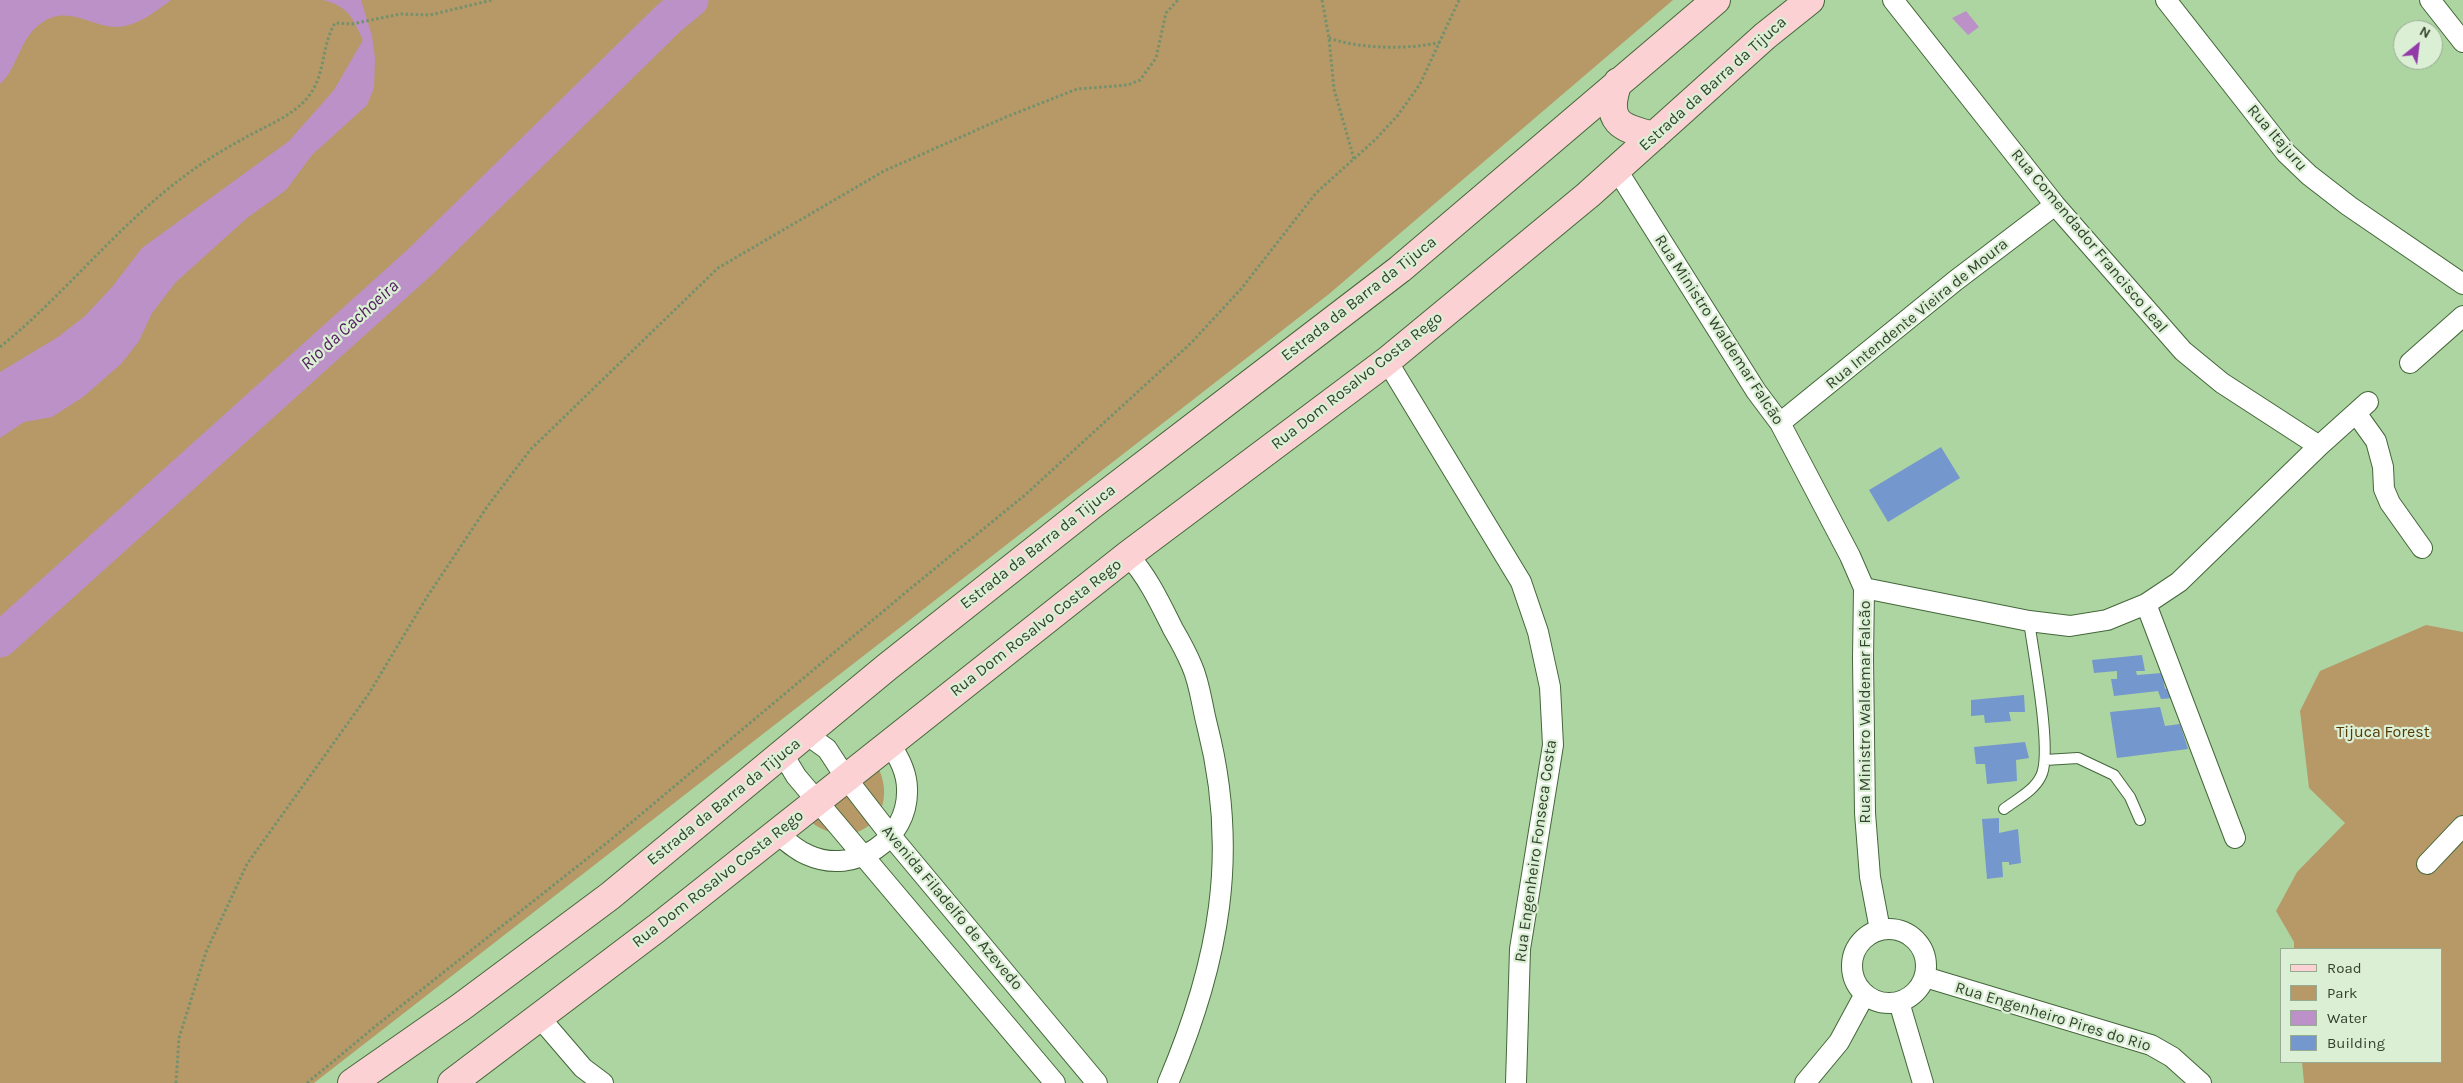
<!DOCTYPE html>
<html>
<head>
<meta charset="utf-8">
<style>
  body { margin:0 }
  #map { position:relative; width:2463px; height:1083px; overflow:hidden; background:#add5a2; font-family:Karla,sans-serif }
  canvas { display:block }
  .legend { position:absolute; left:2280px; top:948px; width:162px; height:115px; box-sizing:border-box; background:#dbefd5; border:1px solid #97aa92; margin:0; padding:6px 9px; list-style:none; font-size:15px; color:#32422d }
  .legend li { display:flex; align-items:center; gap:10px; height:25px }
  .legend b { width:25px; border:1px solid #97aa92 }
  .north { position:absolute; left:2393px; top:20px; width:50px; height:50px; box-sizing:border-box; background:#dbefd5; border:1px solid #97aa92; border-radius:50%; rotate:29deg; font-size:14px; font-weight:700; line-height:20px; text-align:center; color:#32422d }
  .north::after { content:''; display:block; margin:auto; width:18px; height:22px; background:#923ba8; clip-path:polygon(50% 0,100% 100%,50% 72%,0 100%) }
</style>
</head>
<body>
<div id="map">
<canvas width="2463" height="1083"></canvas>
<ul class="legend">
<li><b style="height:6px;background:#fcd1d4"></b>Road</li>
<li><b style="height:14px;background:#b79968"></b>Park</li>
<li><b style="height:14px;background:#bb91c7"></b>Water</li>
<li><b style="height:14px;background:#7497cd"></b>Building</li>
</ul>
<div class="north">N</div>
</div>
<script>
const ctx = document.querySelector('canvas').getContext('2d');
ctx.lineJoin = 'round';
function fillPath(path, color) { ctx.fillStyle = color; ctx.fill(path, 'evenodd'); }
function trace(path, color, width, dash) { ctx.strokeStyle = color; ctx.lineWidth = width; ctx.lineCap = dash ? 'butt' : 'round'; ctx.setLineDash(dash || []); ctx.stroke(path); }
function label(font, color, halo, rows, align = 'center') {
  ctx.font = font + ' Karla,sans-serif'; ctx.lineWidth = 4.5; ctx.setLineDash([]); ctx.textBaseline = 'middle'; ctx.strokeStyle = halo; ctx.fillStyle = color; for (const [text, x, y, turn = 0] of rows) {
    ctx.save(); ctx.translate(x, y); ctx.rotate((+turn || 0) * Math.PI / 180); ctx.textAlign = isNaN(turn) ? turn : align; if (halo) ctx.strokeText(text, 0, 0); ctx.fillText(text, 0, 0); ctx.restore();
  }
}
const green = new Path2D(`
  M0,0H1673L1329,294L314,1083H0Z
  M2426,625L2463,632V1083H2304L2302,1062H2442V949H2294V942L2276,911L2297,872L2345,823L2309,788L2300,711L2320,671Z
  M879,769C900,818 853,854 811,822Z`);
const water = new Path2D(`
  M0,0H171C155,12 137,26 117,27C91,27 69,5 43,22C19,37 19,67 0,84Z
  M323,0H361L372,36L375,58L374,88L367,105L312,155L286,190L247,218L176,282L152,313L139,341L121,364L83,397L52,417L24,422L0,438V372L58,337L85,316L112,287L142,248L289,141L334,90L363,40C352,17 349,7 323,0Z
  M1966,11L1979,27L1968,35L1952,18Z`);
const river = new Path2D(`
  M0,640L420,262L669,18L691,0`);
const building = new Path2D(`
  M1941,447L1960,478L1888,522L1869,490Z
  M2142,655L2145,671H2136L2137,675L2162,673L2165,689L2170,688L2174,698L2161,699L2158,691L2114,696L2111,679H2117V671L2094,673L2092,660Z
  M2024,695L2025,712H2009L2011,721L1985,723L1984,715L1971,716V700Z
  M2160,707L2165,726L2180,724L2188,749L2117,758L2110,712Z
  M2025,742L2029,758L2016,760L2017,781L1987,784L1985,764H1976L1974,747Z
  M1999,818V833L2018,829L2021,863L2009,865V862H2002L2003,877L1987,879L1982,819Z`);
const path = new Path2D(`
  M1322,0L1329,38L1334,89L1354,159
  M1329,38C1359,49 1409,50 1441,42
  M0,347C63,296 113,231 178,181C197,166 219,152 241,140C263,127 292,117 308,97C326,75 321,46 335,23L352,24L401,14L430,15L492,0
  M176,1083L179,1038L206,952L247,864L368,695L427,597L487,507L530,450L718,268L884,171L1006,117L1077,89L1128,85L1140,80L1156,58L1166,13L1178,0
  M307,1083L377,1025L608,842L911,588L1025,495L1191,343L1241,289L1316,193L1376,139L1398,115L1420,84L1459,0`);
const lane = new Path2D(`
  M2045,760L2078,758L2114,775L2130,797L2140,820
  M2004,809C2017,799 2034,791 2041,776C2053,753 2033,652 2029,621`);
const street = new Path2D(`
  M1893,0L2055,205L2183,351L2222,383L2319,446
  M2166,0L2286,153L2309,175L2349,206L2463,284
  M2430,0L2463,42
  M1617,170L1756,391L1780,423L1850,556L1864,588L1863,658L1865,813L1870,877L1880,930
  M1387,361L1521,582L1538,632L1550,687L1553,745L1520,949L1516,1083
  M2410,363L2463,316
  M2356,413L2376,441L2383,467L2384,489L2390,503L2422,548
  M1780,423L1955,281L2055,205
  M1128,555C1148,577 1160,603 1173,629C1180,641 1187,654 1192,666C1200,684 1202,706 1207,725C1240,853 1219,963 1168,1083
  M1864,588L2029,621L2070,626L2107,620L2146,604L2179,582L2319,446L2368,402
  M2146,604L2235,838
  M806,734L827,749L846,778L891,836L1097,1083
  M785,751L787,761L796,776L1055,1083
  M777,833C786,841 796,850 808,855C854,876 909,840 907,789C907,772 899,757 889,743
  M2427,864L2463,826
  M1852 966a37 37 0 1 1 74 0a37 37 0 1 1-74 0Z
  M1925,977L2151,1045L2172,1057L2201,1083
  M1899,1002L1923,1083
  M540,1018L583,1068L603,1083
  M1805,1083L1839,1042L1865,994`);
const secondary = new Path2D(`
  M1618,82C1604,122 1620,128 1654,136
  M352,1083L461,1007L610,896L887,667L1093,504L1400,269L1716,0
  M452,1083L657,928L1128,555L1387,361L1588,195L1765,36L1810,0`);
const streetNames = [
  ["Estrada da Barra da Tijuca",1713,84,-42],
  ["Rua Itajuru",2277,138,49],
  ["Rua Comendador Francisco Leal",2089,241,50],
  ["Estrada da Barra da Tijuca",1359,299,-38],
  ["Rua Intendente Vieira de Moura",1917,314,-39],
  ["Rua Ministro Waldemar Falcão",1719,330,57],
  ["Rua Dom Rosalvo Costa Rego",1357,381,-38],
  ["Estrada da Barra da Tijuca",1038,547,-38],
  ["Rua Dom Rosalvo Costa Rego",1036,628,-38],
  ["Rua Ministro Waldemar Falcão",1865,712,-90],
  ["Estrada da Barra da Tijuca",724,802,-39],
  ["Rua Engenheiro Fonseca Costa",1536,851,-82],
  ["Rua Dom Rosalvo Costa Rego",718,879,-38],
  ["Avenida Filadelfo de Azevedo",952,908,50],
  ["Rua Engenheiro Pires do Rio",2053,1017,17]
];
const parkNames = [
  ["Tijuca Forest",2383,732]
];
const waterNames = [
  ["Rio da Cachoeira",350,325,-42]
];
fillPath(green, '#b79968');
fillPath(water, '#bb91c7');
trace(river, '#bb91c7', 35);
fillPath(building, '#7497cd');
trace(lane, '#446739', 12);
trace(street, '#446739', 22);
trace(secondary, '#446739', 30);
trace(path, '#74916c', 3, [2.5, 2.5]);
trace(lane, '#fff', 10);
trace(street, '#fff', 20);
trace(secondary, '#fcd1d4', 28);
label('16px', '#32422d', '#dbefd5', streetNames);
label('16px', '#543a07', '#dbefd5', parkNames);
label('italic 18px', '#521d5f', '#dbefd5', waterNames);
</script>
</body>
</html>
